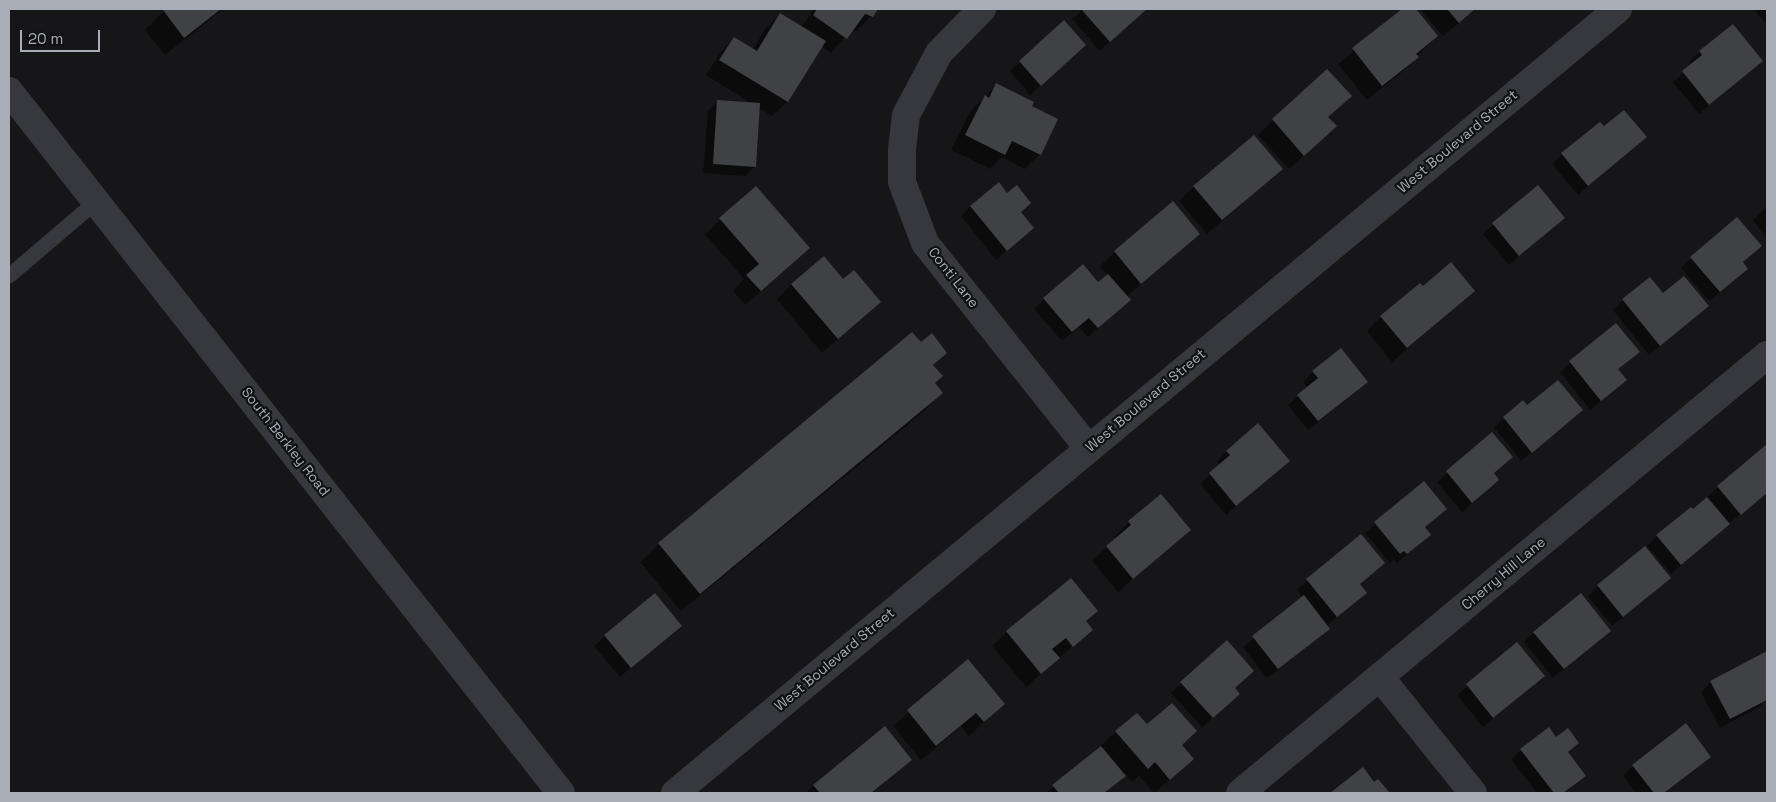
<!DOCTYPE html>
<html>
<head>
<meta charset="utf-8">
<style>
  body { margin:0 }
  #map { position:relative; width:1776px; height:802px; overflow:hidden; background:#161618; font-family:"Space Grotesk",sans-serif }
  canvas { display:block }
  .frame { position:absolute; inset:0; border:10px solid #a8adb8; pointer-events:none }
  .scale { position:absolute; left:20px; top:30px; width:80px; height:22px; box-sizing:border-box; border:2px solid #a8adb8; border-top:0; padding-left:6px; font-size:15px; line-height:18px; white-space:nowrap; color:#a8adb8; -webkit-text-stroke:4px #111113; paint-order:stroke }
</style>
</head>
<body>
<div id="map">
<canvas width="1776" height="802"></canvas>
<div class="frame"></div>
<div class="scale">20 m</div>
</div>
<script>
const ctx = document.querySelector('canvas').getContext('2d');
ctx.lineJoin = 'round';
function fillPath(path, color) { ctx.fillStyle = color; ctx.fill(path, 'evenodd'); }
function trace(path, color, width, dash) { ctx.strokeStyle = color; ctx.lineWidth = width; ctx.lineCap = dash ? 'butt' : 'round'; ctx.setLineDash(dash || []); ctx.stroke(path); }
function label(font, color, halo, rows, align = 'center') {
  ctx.font = font + ' "Space Grotesk",sans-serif'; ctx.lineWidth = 4.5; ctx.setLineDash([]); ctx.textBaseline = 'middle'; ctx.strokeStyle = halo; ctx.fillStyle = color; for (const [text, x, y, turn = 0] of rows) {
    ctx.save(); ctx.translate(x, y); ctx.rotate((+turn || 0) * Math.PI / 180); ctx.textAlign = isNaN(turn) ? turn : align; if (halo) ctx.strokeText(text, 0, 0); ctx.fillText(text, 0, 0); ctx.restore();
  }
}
const shadow = new Path2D(`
  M166,9H223L165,55L145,30Z
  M814,9H877L857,31L852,29L831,53L821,46L787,102L772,116L759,108L755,166L745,176L703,173L708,111L718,101L752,104L706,75L720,53L734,39L753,50L765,29L780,15L801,28Z
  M1083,9H1146L1100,51L1072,19Z
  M1404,9H1415L1437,36L1402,72L1367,100L1338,64Z
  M1420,9H1476L1443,36Z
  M1754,9H1767V25Z
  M1064,21L1075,55L1030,95L1010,71Z
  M1732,26L1761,61L1699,114L1673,82L1692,65L1689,62L1699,52Z
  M1327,70V117L1320,141L1289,169L1258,135Z
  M996,85L1030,107L1040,154L1025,169L1002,157L990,169L951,150L970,112Z
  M1603,128L1645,137L1578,195L1552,164L1562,154Z
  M1281,169L1207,234L1179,201L1194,186Z
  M1538,187L1564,218L1509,265L1483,234Z
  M756,188L808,248L745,305L733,291L744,279L705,234Z
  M970,206L1020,213L1032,228L996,260L961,216Z
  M1767,207V239L1753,220Z
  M1199,234L1126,297L1129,300L1088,337L1079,327L1062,341L1034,309L1044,299L1098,284L1108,276L1100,266L1115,252Z
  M1751,255L1742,263L1737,278L1709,301L1681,268L1691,258Z
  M843,281L879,302L822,353L777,299L792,284Z
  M1423,288L1473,291L1392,362L1367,331L1381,317Z
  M1663,294L1707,306L1649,355L1613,310L1623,300Z
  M1616,324L1638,352L1617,370L1615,389L1590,410L1560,372Z
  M921,344L946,352L933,366L934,384L941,393L923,412L681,611L640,562L659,544Z
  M1313,372L1366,382L1308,430L1288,405L1308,388L1303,382Z
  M1523,402L1527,407L1581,410L1521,461L1494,427Z
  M1492,434L1493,474L1487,489L1462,512L1437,482Z
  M1767,446V494L1729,523L1671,574L1647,546L1657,536L1692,511L1718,487Z
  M1227,451L1288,461L1226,515L1200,484L1220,465L1217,461Z
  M1424,483V528L1430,535L1397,563L1394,560L1390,563L1365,533Z
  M1129,522L1190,530L1118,592L1092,561L1116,539L1114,537Z
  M1360,536L1359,585L1355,602L1326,626L1328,629L1318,638L1267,678L1243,647L1303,598L1297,590Z
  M1598,586L1659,587L1612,626L1588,596Z
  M655,595L680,626L620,677L594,646Z
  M1096,611L1085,622L1091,630L1026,687L992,646L1007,632Z
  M1609,630L1553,678L1524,642L1534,632Z
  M1517,644L1543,676L1483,727L1457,695Z
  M1767,652V699L1759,707L1720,728L1701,692L1711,682Z
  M967,661L1004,704L969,736L961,726L921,760L893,726Z
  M1181,683L1228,704L1202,727L1171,693Z
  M1137,714L1147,726L1178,773L1154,793L1139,776L1132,782L1125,774L1105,793H1046Z
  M1556,738L1578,743L1567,753L1584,776L1564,793H1537L1511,759L1521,750Z
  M1710,757L1665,793H1636L1623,776L1633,766Z
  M910,760L872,793H806L814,785Z
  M1362,769L1374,783L1378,780L1388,793H1332Z`);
const building = new Path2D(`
  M164,9H221L184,38L163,10Z
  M817,9H878L873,17L865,14L847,39L813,15Z
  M1081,9H1147L1110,42Z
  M1402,9H1416L1438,36L1416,54L1419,57L1382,86L1352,48Z
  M1447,9H1475L1459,23Z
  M780,13L826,41L788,102L719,60L734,37L757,51Z
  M1064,20L1086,45L1041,86L1019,61Z
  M1733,24L1763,61L1709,105L1682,71L1702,55L1699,51Z
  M1327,69L1352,96L1328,117L1337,126L1304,156L1272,119Z
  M996,83L1034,102L1032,106L1058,119L1041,155L1012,141L1005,155L965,135L985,95L989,98Z
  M717,100L760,103L756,167L713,164Z
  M1624,110L1647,137L1588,186L1561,153L1600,122L1604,126Z
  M1254,135L1283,169L1222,220L1193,186Z
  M999,182L1007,193L1017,185L1031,203L1021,212L1034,228L1007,251L970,206Z
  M1538,185L1565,218L1519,256L1492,223Z
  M756,186L810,248L761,291L746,275L759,264L719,218Z
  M1173,201L1200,234L1141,284L1114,251Z
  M1737,217L1762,246L1743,262L1748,269L1720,292L1690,257Z
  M824,256L843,279L854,270L881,302L838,339L791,284Z
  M1451,262L1475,291L1407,348L1380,316L1420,283L1423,286Z
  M1083,264L1098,282L1108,274L1131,300L1098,328L1089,318L1072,332L1043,298Z
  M1684,276L1709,306L1660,346L1622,299L1650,277L1663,293Z
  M1616,323L1640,352L1618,369L1627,380L1601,401L1569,361Z
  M912,332L921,342L932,333L947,353L933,365L943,376L935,383L943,393L700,594L658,543Z
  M1341,348L1368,382L1318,421L1297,395L1318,378L1312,371Z
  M1558,380L1583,410L1532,453L1503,417L1523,400L1527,405Z
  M1258,423L1290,461L1236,506L1209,473L1230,455L1226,451Z
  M1492,432L1513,457L1494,473L1499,480L1472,503L1446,471Z
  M1767,444V493L1741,515L1717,486Z
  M1424,481L1447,509L1425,527L1431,535L1407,554L1404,551L1400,554L1374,522Z
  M1161,494L1191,530L1133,579L1106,546L1131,525L1128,521Z
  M1707,497L1730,524L1681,565L1656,535L1691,507L1693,509Z
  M1361,534L1385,563L1360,584L1367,593L1337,617L1306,579Z
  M1645,546L1671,578L1623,617L1597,585Z
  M1071,578L1098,611L1086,621L1093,630L1073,647L1066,638L1052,649L1060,658L1041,674L1006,631Z
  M655,593L682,626L631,668L604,635Z
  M1581,593L1611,631L1564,669L1533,632Z
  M1304,595L1330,629L1278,669L1252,636Z
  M1227,640L1254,671L1235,688L1240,694L1213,718L1180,682Z
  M1517,642L1545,676L1493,718L1466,684Z
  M1767,651V700L1730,719L1710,681Z
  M968,659L1005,704L984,722L976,713L936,746L907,710Z
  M1172,703L1197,731L1182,745L1194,759L1170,780L1155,762L1148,769L1115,731L1137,713L1147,724Z
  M1686,723L1711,757L1664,793H1654L1632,765Z
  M885,726L912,760L871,793H820L813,785Z
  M1549,727L1556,737L1568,728L1579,743L1568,752L1586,776L1563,793H1554L1520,749Z
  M1101,746L1126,776L1104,793H1059L1052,785Z
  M1363,767L1374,782L1378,779L1390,793H1330Z`);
const lane = new Path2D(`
  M9,276L97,201`);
const street = new Path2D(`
  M982,9L939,53L906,115L902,149V182L925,243L1089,449
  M9,91L561,793
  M1380,677L1473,793
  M675,793L1618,9
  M1240,793L1767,355`);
const streetNames = [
  ["West Boulevard Street",1458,142,-40],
  ["Conti Lane",953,278,52],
  ["West Boulevard Street",1146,401,-40],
  ["South Berkley Road",285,442,52],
  ["Cherry Hill Lane",1504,574,-40],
  ["West Boulevard Street",835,660,-40]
];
fillPath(shadow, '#0007');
fillPath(building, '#404145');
trace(lane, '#37383d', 15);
trace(street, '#37383d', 28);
label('14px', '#a8adb8', '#111113', streetNames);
</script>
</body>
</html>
